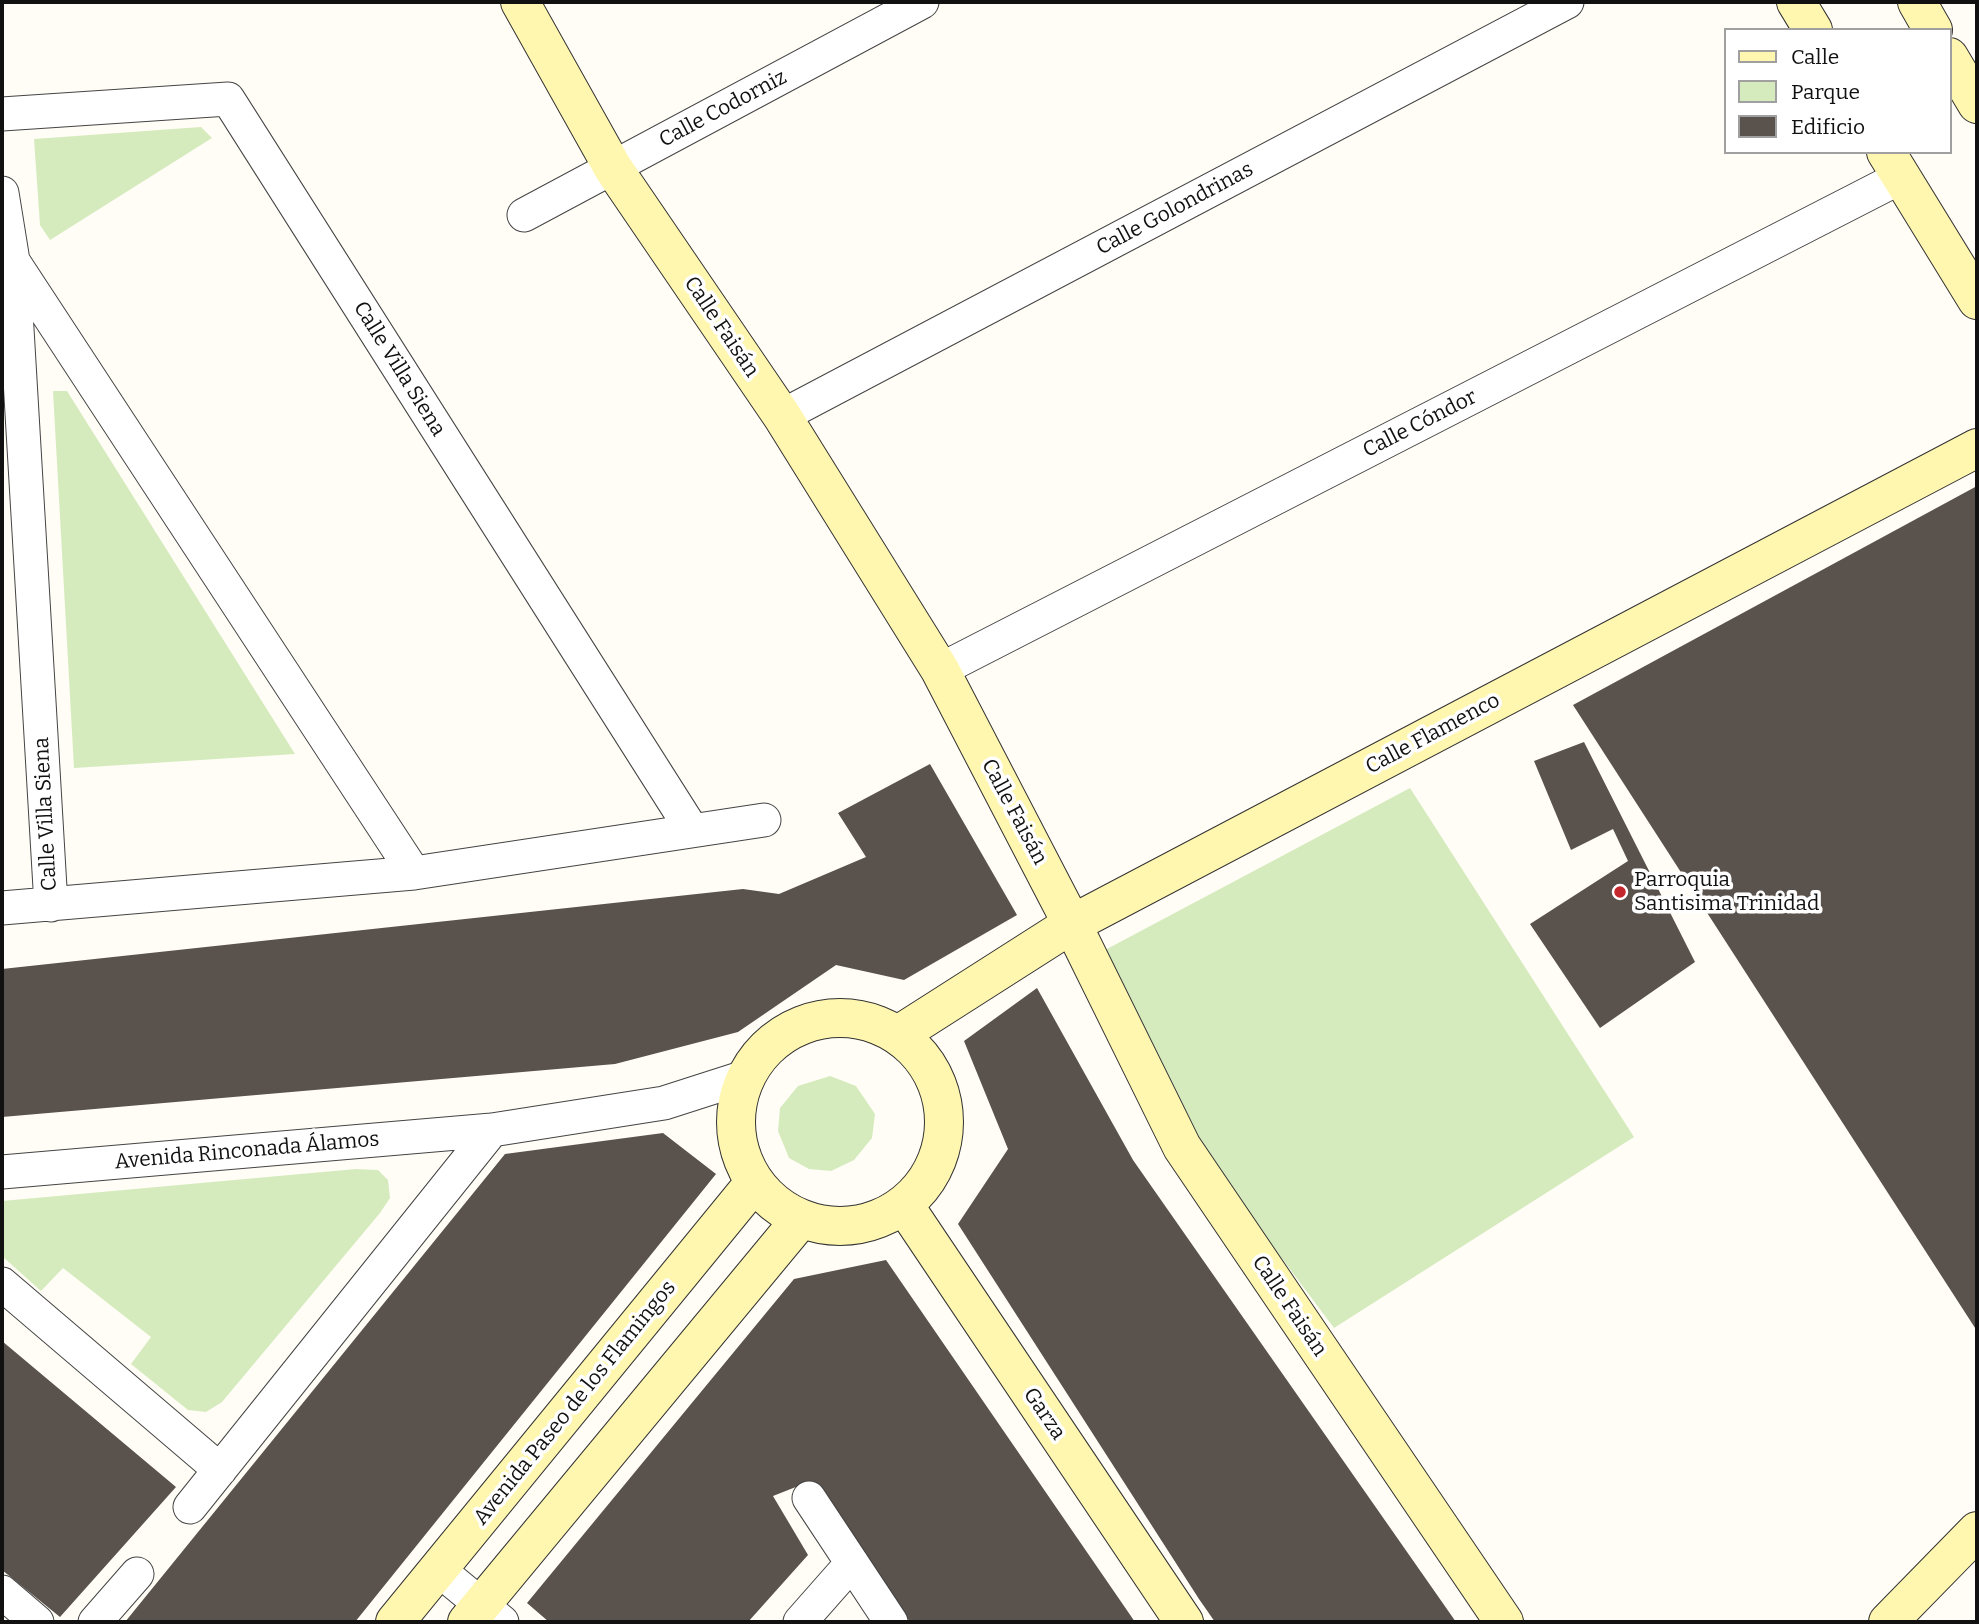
<!DOCTYPE html>
<html>
<head>
<meta charset="utf-8">
<style>
  body { margin:0 }
  #map { position:relative; width:1979px; height:1624px; overflow:hidden; background:#fffdf5; font-family:Bitter,serif }
  canvas { display:block }
  .frame { position:absolute; inset:0; border:4px solid #111; pointer-events:none }
  .legend { position:absolute; left:1724px; top:28px; width:228px; height:126px; box-sizing:border-box; background:#fff; border:2px solid #a0a0a0; margin:0; padding:9px 12px; list-style:none; font-size:21px; color:#111 }
  .legend li { display:flex; align-items:center; gap:14px; height:35px }
  .legend b { width:35px; border:2px solid #a0a0a0 }
</style>
</head>
<body>
<div id="map">
<canvas width="1979" height="1624"></canvas>
<div class="frame"></div>
<ul class="legend">
<li><b style="height:9px;background:#fff6b0"></b>Calle</li>
<li><b style="height:19px;background:#d5ebbd"></b>Parque</li>
<li><b style="height:19px;background:#5a524d"></b>Edificio</li>
</ul>
</div>
<script>
const ctx = document.querySelector('canvas').getContext('2d');
ctx.lineJoin = 'round';
function fillPath(path, color) { ctx.fillStyle = color; ctx.fill(path, 'evenodd'); }
function trace(path, color, width, dash) { ctx.strokeStyle = color; ctx.lineWidth = width; ctx.lineCap = dash ? 'butt' : 'round'; ctx.setLineDash(dash || []); ctx.stroke(path); }
function label(font, color, halo, rows, align = 'center') {
  ctx.font = font + ' Bitter,serif'; ctx.lineWidth = 7; ctx.setLineDash([]); ctx.textBaseline = 'middle'; ctx.strokeStyle = halo; ctx.fillStyle = color; for (const [text, x, y, turn = 0] of rows) {
    ctx.save(); ctx.translate(x, y); ctx.rotate((+turn || 0) * Math.PI / 180); ctx.textAlign = isNaN(turn) ? turn : align; if (halo) ctx.strokeText(text, 0, 0); ctx.fillText(text, 0, 0); ctx.restore();
  }
}
const green = new Path2D(`
  M201,127L212,138L50,240L40,225L34,139Z
  M53,391H67L295,754L74,768Z
  M1410,788L1634,1137L1334,1328L1190,1136L1105,950Z
  M830,1076L856,1086L875,1114L872,1138L854,1160L831,1171L809,1169L789,1158L778,1131L780,1108L798,1086Z
  M356,1169L378,1170L388,1180L390,1198L380,1213L222,1402L206,1412L188,1410L131,1364L151,1337L63,1268L41,1291L2,1256V1201Z`);
const building = new Path2D(`
  M1977,486V1331L1573,705Z
  M1584,742L1695,962L1600,1028L1530,924L1628,861L1613,829L1571,850L1534,761Z
  M930,764L1017,915L904,980L836,965L738,1032L615,1064L2,1117V969L743,889L779,894L866,857L838,813Z
  M1037,988L1133,1160L1456,1622H1215L1199,1599L958,1224L1008,1149L964,1041Z
  M663,1133L716,1174L355,1622H125L505,1154Z
  M886,1260L1135,1622H910L811,1481L773,1496L808,1555L748,1622H549L527,1603L794,1279Z
  M2,1341L176,1487L60,1617L2,1570Z`);
const street = new Path2D(`
  M2,114L228,99L692,830
  M2,193L13,261L51,905
  M524,215L922,2
  M13,261L414,873
  M782,416L1567,2
  M940,670L1901,177
  M2,908L414,873L764,820
  M2,1172L492,1130L664,1103L745,1077
  M2,1284L220,1470
  M809,1498L891,1622
  M190,1507L492,1130
  M439,1570L502,1622
  M2,1592L37,1622
  M95,1622L137,1574
  M800,1622L852,1563`);
const secondary = new Path2D(`
  M520,2L613,168L782,416L940,670L1072,924L1182,1147L1504,1622
  M1796,2L1813,30
  M1917,2L1933,30
  M1949,57L1977,104
  M1886,152L1977,300
  M736 1122a104 104 0 1 1 208 0a104 104 0 1 1-208 0Z
  M898,1035L1072,924L1977,448
  M904,1205L1184,1622
  M395,1622L754,1183
  M467,1622L800,1220
  M1888,1622L1977,1531`);
const markers = [
  [1620,892,7,"#c4262e"]
];
const streetNames = [
  ["Calle Codorniz",723,109,-28],
  ["Calle Golondrinas",1175,209,-28],
  ["Calle Faisán",721,327,56],
  ["Calle Villa Siena",399,369,58],
  ["Calle Cóndor",1420,424,-27],
  ["Calle Flamenco",1433,734,-28],
  ["Calle Faisán",1014,812,62],
  ["Calle Villa Siena",46,814,-93],
  ["Avenida Rinconada Álamos",247,1151,-5],
  ["Calle Faisán",1289,1306,56],
  ["Avenida Paseo de los Flamingos",575,1403,-51],
  ["Garza",1044,1414,56]
];
const poiNames = [
  ["Parroquia",1634,880],
  ["Santisima Trinidad",1634,904]
];
fillPath(green, '#d5ebbd');
fillPath(building, '#5a524d');
trace(street, '#444', 35);
trace(secondary, '#333', 40);
trace(street, '#fff', 33);
trace(secondary, '#fff6b0', 38);
for (const [x, y, r, color] of markers) { const dot = new Path2D(); dot.arc(x, y, r, 0, 2 * Math.PI); ctx.fillStyle = color; ctx.fill(dot); trace(dot, '#fff', 2.5); }
label('21px', '#111', '#fff', streetNames);
label('21px', '#111', '#fff', poiNames, 'left');
</script>
</body>
</html>
